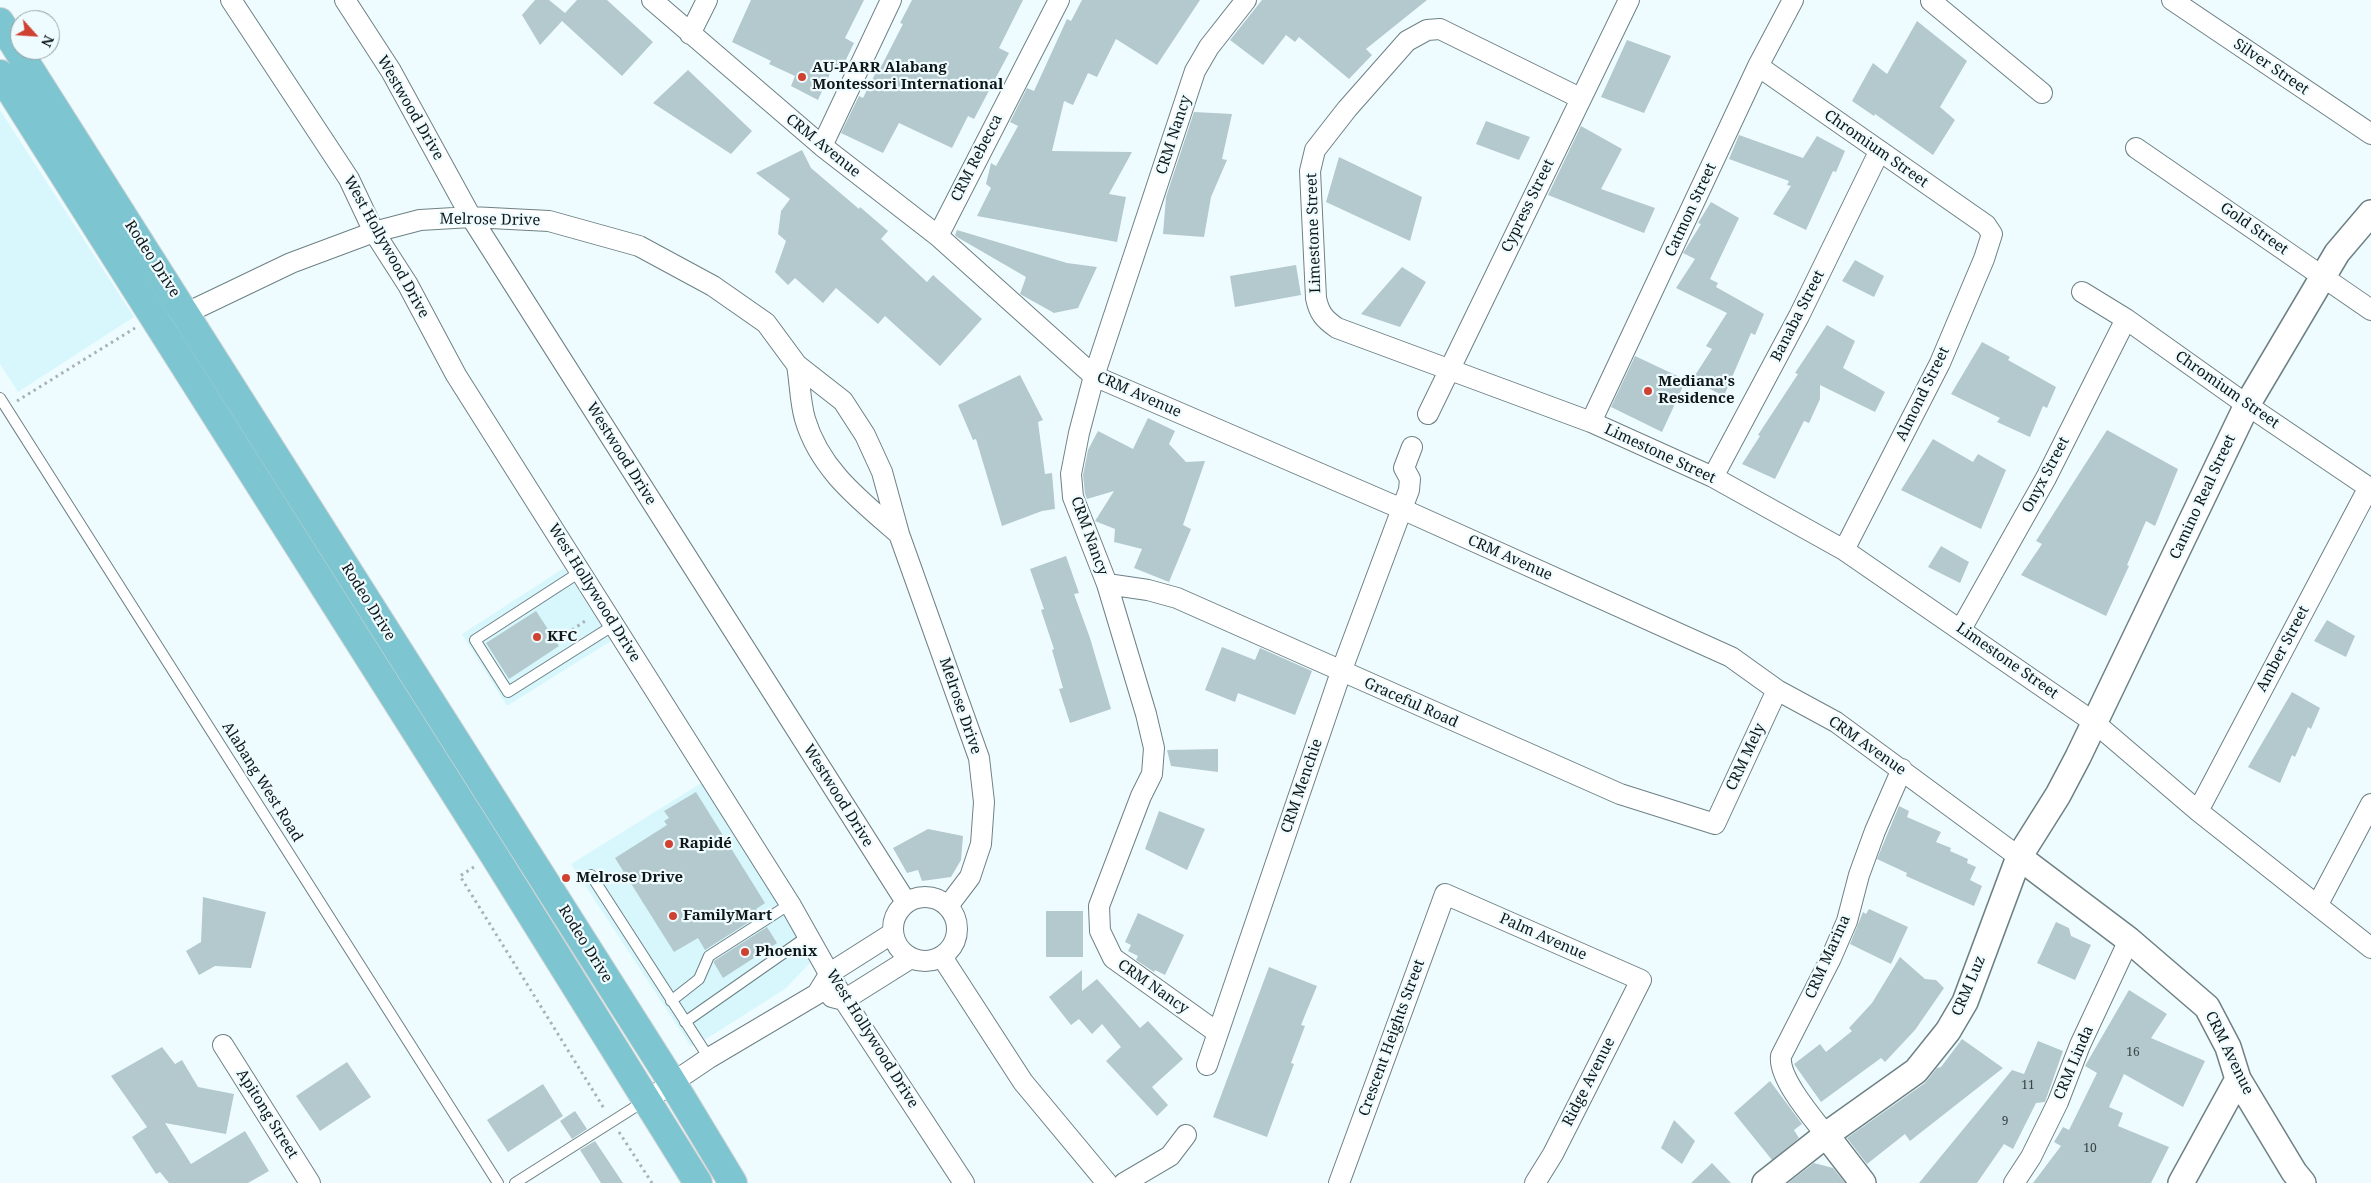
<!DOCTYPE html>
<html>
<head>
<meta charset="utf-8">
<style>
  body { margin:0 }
  #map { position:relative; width:2371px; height:1183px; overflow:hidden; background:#effcff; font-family:"Noto Serif",serif }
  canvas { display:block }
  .north { position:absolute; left:10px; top:10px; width:50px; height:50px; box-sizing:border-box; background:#effcff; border:1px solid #95a0a3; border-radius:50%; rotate:116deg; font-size:14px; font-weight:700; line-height:20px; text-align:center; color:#0f1719 }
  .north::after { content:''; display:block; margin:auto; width:18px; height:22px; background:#cf4232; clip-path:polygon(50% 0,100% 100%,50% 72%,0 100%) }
</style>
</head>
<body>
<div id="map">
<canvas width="2371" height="1183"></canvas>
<div class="north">N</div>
</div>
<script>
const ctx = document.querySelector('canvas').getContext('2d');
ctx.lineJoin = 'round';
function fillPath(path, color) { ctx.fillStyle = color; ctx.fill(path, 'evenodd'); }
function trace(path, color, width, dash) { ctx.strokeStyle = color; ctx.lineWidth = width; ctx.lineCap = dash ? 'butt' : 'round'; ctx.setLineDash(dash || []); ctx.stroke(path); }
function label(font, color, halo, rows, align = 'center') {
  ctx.font = font + ' "Noto Serif",serif'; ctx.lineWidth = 4.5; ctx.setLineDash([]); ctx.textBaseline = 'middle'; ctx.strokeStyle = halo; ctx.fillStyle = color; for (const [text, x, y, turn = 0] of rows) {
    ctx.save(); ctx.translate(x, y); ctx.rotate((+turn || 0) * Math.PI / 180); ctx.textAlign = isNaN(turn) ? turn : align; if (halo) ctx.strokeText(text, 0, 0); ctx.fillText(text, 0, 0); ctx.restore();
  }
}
const built = new Path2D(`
  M0,110L134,317L18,392L0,364Z
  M564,568L611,641L507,706L462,634Z
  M703,782L812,961L785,989L695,1046L690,1045L571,864Z`);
const building = new Path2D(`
  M535,0H549L565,13L577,0H607L653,42L622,76L562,21L540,45L522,15Z
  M751,0H864L845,38L854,43L840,72L833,67L818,100L791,86L795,76L769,64L771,61L732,42Z
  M912,0H1023L999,48L1009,53L974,119L968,116L952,148L899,123L883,153L841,133L859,96L863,98L880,64L882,65L903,24L900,23Z
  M1082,0H1200L1157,65L1116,39L1097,77L1088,73L1073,105L1064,101L1052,151L1132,152L1109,194L1126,197L1117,242L977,216L991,188L986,184L991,163L996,166L1018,126L1010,122L1027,88L1034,91L1067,19L1071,21Z
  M1262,0H1427L1366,49L1372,55L1349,79L1299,37L1295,42L1286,35L1263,65L1230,40Z
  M1917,21L1967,61L1940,107L1955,120L1933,155L1875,114L1874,116L1852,101L1873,63L1887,74Z
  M1627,40L1671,56L1644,113L1601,97Z
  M688,70L752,131L731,154L653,103Z
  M1194,112L1232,114L1222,159L1227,160L1211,197L1204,237L1163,234L1166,197Z
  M1486,121L1530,137L1519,160L1476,144Z
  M1581,126L1622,149L1601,189L1655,208L1644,233L1548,195Z
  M1739,135L1803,158L1817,136L1845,151L1836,172L1833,171L1806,230L1773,214L1791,186L1787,185L1789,181L1729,159Z
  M802,150L811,168L859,209L860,207L888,231L881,239L927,282L933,275L982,319L940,366L885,316L878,324L836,288L823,303L795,278L788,285L775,272L786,241L778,234L781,211L790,199L756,173Z
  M1339,157L1422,197L1410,241L1326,202Z
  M1711,202L1739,218L1710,279L1718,283L1716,287L1764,314L1755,335L1751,333L1724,396L1692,380L1712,349L1706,346L1727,313L1676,288L1695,259L1683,253L1701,224L1698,223Z
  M957,230L1067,263L1097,267L1078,308L1054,313L1020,294L1026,277L957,237L955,235Z
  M1855,260L1884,276L1874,297L1842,281Z
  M1296,265L1301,295L1235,307L1230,276Z
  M1402,267L1426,282L1400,327L1361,314Z
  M1827,325L1855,341L1843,368L1885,392L1875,412L1820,385V399L1809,423L1804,421L1775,479L1742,464L1760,436L1758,435L1798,374L1795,373Z
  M1982,342L2010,357L2008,360L2056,387L2047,408L2043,406L2030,437L1997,422L2000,418L1951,394Z
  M1635,356L1686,380L1662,432L1611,407Z
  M1020,375L1043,420L1038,422L1045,474L1052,473L1055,509L1042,511L1002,526L976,439L973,440L958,405Z
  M1148,418L1175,431L1169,444L1186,462L1205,461L1183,525L1191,529L1169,582L1134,568L1142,549L1114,542L1115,529L1095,521L1114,491L1087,499L1085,494L1083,475L1088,450L1098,431L1133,449Z
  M2107,430L2178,469L2155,526L2146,521L2127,565L2129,566L2106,616L2021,575L2042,544L2036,541Z
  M1933,439L1973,462L1978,454L2006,470L1981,529L1901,490Z
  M1941,546L1969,562L1960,583L1928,567Z
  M1066,556L1079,593L1074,594L1090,638L1111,709L1070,723L1059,689L1063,688L1052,650L1054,649L1041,610L1044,609L1030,569Z
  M536,611L559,646L509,679L486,643Z
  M2327,620L2355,636L2346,657L2314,641Z
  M1222,647L1255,660L1260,648L1312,671L1295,715L1238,693L1235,702L1205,690Z
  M2292,692L2320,708L2311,729L2308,727L2295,757L2292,755L2280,783L2248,767Z
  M1218,749V772L1171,766L1167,750Z
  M696,792L765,903L756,909L760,915L705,950L698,938L674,952L615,858L667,825L664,821L669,818L664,811Z
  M1899,806L1909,811L1907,817L1941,832L1936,842L1951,848L1950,851L1968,859L1967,863L1976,867L1970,880L1982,886L1974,906L1906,876L1907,873L1877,859Z
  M1159,811L1205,829L1187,870L1145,849Z
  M928,829L963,836L961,860L951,877L922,881L918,870L907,873L893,848Z
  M203,897L266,912L251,968L215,966L199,975L186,951L201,942Z
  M1869,909L1908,927L1891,964L1850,944L1863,912L1866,914Z
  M1046,911H1083V957H1046Z
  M1138,913L1184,935L1165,975L1155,970L1154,972L1136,960L1138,956L1128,951L1131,945L1125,942Z
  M2056,922L2069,928L2071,936L2091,945L2075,980L2037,963Z
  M767,927L777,943L723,978L714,963V961Z
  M1900,957L1925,979L1936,980L1944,988L1915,1030L1885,1062L1881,1058L1821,1102L1794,1064L1820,1044L1826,1052L1852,1031L1849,1028L1872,1003Z
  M1269,967L1317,986L1301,1025L1305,1026L1291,1063L1294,1064L1267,1137L1213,1117Z
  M1082,970V991L1097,979L1140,1028L1148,1021L1183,1059L1152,1087L1168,1105L1157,1116L1106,1061L1121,1047L1102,1024L1092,1034L1079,1019L1071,1025L1049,997Z
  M2129,990L2167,1014L2151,1038L2205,1061L2183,1107L2124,1074L2109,1107L2123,1113L2118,1126L2169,1147L2151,1183H2033L2061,1146L2054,1142L2063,1127L2069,1130L2097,1073L2085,1066Z
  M1962,1039L2003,1068L1910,1141L1905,1134L1867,1164L1847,1138L1925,1083L1937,1068L1941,1067Z
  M2038,1041L2063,1051L2045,1102L2036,1103L2013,1149L2004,1144L1977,1183H1919L2012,1070L2024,1074Z
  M162,1047L175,1064L182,1060L198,1087L234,1094L226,1134L165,1123L191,1164L245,1131L269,1171L248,1183H169L160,1172L156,1174L132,1137L147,1127L111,1076Z
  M347,1062L371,1097L320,1131L296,1096Z
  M1770,1081L1802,1124L1794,1130L1799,1138L1772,1160L1734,1113Z
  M543,1084L563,1116L508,1152L487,1120Z
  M575,1111L587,1129L572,1139L560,1121Z
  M1674,1120L1695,1141L1682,1164L1661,1148Z
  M595,1141L623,1183H601L580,1150Z
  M1712,1163L1731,1183H1691Z
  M1814,1163L1833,1168L1845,1183H1788Z`);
const path = new Path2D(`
  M17,401L135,328
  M556,641L588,619
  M474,867L460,876L605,1110
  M619,1132L652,1183`);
const service = new Path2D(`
  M0,398L498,1183
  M580,572L475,640L508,692L614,625
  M591,875L709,1058
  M671,1001L699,979L709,956L790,904
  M685,1022L808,936
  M515,1183L646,1100`);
const minor = new Path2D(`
  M231,0L349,179L374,232L408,285L456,375L790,904L844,1000L964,1183
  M345,0L391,71L471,217L906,902
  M652,0L822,146L938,236L1094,376L1402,509L1731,657L1777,690L1836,722L2019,857
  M2172,0L2371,134
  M1931,1L2042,93
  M690,34L707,0
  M1758,66L1986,225L1992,234L1984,259L1940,363L1844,550
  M1580,98L1440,29L1427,30L1407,41L1347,109L1315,150L1310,171L1316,298C1319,313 1324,319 1337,328L1591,422L1713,477L1844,550L2095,723L2198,811L2371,948
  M822,146L891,0
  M2136,148L2371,310
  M938,236L1059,0
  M2082,292L2126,319L2247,405L2371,489
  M174,319L291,263L374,232L420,220L471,217L549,221L639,246L713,286L766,323L797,365L843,401L865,435L882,472L899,534L979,758L984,802L981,844L970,877L948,906
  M797,365C800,382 800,402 805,419C820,470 860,500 899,534
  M1428,414L1629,0
  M1591,422L1758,66L1793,0
  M1713,477L1799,316L1879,152
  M1107,584L1148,590L1177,598L1620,794L1715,824L1777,690
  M1961,629L2046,478L2126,319
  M2198,811L2369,487
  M893 929a32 32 0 1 1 64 0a32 32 0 1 1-64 0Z
  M2318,904L2371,804
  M942,957L1023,1082L1107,1183
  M832,997L844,1000L911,958
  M1218,1033L1113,958L1100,931L1099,906L1141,796L1152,774L1154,748L1146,714L1107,584L1073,497L1071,474L1079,433L1094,376L1195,71L1209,47L1246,0
  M223,1045L310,1183
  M1207,1065L1341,672L1409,490L1410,479L1404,468L1412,447
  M647,1100L709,1058L817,994L830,973L893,933
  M1826,1135C1812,1117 1778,1078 1781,1056L1831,958L1847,921L1859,875L1875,831L1902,769
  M1124,1183L1170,1156L1186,1135
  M1339,1183L1445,894L1641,980L1553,1154L1535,1183
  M2014,1183L2031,1157L2058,1102L2080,1045L2129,940`);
const tertiary = new Path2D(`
  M2019,857L2129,940L2207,1007L2228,1047L2238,1079L2294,1172L2303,1183
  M1826,1135L1863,1183
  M1765,1183L1826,1135L1916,1071L1948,1031L1965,1002L2019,857L2058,795L2078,757L2247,405L2337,253L2371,213
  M2181,1183L2238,1079`);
const primary = new Path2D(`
  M0,22L672,1082L733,1183
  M0,74L494,855L698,1183`);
const markers = [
  [802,77,5,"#cf4232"],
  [1648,391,5,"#cf4232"],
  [537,637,5,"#cf4232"],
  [669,844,5,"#cf4232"],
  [566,878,5,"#cf4232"],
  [673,916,5,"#cf4232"],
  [745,952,5,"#cf4232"]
];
const numberNames = [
  ["16",2133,1053],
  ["11",2028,1086],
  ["9",2005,1122],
  ["10",2090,1149]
];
const streetNames = [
  ["Silver Street",2271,67,34],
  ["Westwood Drive",410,108,60],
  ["CRM Nancy",1174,135,-72],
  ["CRM Avenue",823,146,39],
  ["Chromium Street",1876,149,35],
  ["CRM Rebecca",977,158,-63],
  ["Cypress Street",1528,206,-64],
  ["Catmon Street",1691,210,-65],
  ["Melrose Drive",490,220,1],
  ["Gold Street",2254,229,35],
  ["Limestone Street",1314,233,-92],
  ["West Hollywood Drive",386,247,61],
  ["Rodeo Drive",152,259,57],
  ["Banaba Street",1798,316,-63],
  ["Chromium Street",2227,390,35],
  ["Almond Street",1923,394,-64],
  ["CRM Avenue",1139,395,24],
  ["Westwood Drive",621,454,58],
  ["Limestone Street",1660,454,25],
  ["Onyx Street",2046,475,-62],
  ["Camino Real Street",2203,497,-65],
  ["CRM Nancy",1089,536,70],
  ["CRM Avenue",1510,558,24],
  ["West Hollywood Drive",594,593,58],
  ["Rodeo Drive",368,602,58],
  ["Amber Street",2283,649,-62],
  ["Limestone Street",2007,661,35],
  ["Graceful Road",1411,703,24],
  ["Melrose Drive",960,706,71],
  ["CRM Avenue",1867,746,35],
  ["CRM Mely",1746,757,-65],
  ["Alabang West Road",262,782,58],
  ["CRM Menchie",1302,786,-71],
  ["Westwood Drive",838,796,58],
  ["Palm Avenue",1543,937,24],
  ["Rodeo Drive",585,944,58],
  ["CRM Marina",1828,957,-66],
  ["CRM Luz",1969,986,-67],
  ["CRM Nancy",1153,987,35],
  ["Crescent Heights Street",1392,1038,-70],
  ["West Hollywood Drive",872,1039,58],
  ["CRM Avenue",2229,1053,64],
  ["CRM Linda",2074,1063,-67],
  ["Ridge Avenue",1589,1082,-63],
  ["Apitong Street",267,1114,58]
];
const poiNames = [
  ["AU-PARR Alabang",812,68],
  ["Montessori International",812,85],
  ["Mediana's",1658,382],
  ["Residence",1658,399],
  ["KFC",547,637],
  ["Rapidé",679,844],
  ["Melrose Drive",576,878],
  ["FamilyMart",683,916],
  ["Phoenix",755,952]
];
fillPath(built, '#d7f7fd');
fillPath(building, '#b3c9cd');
trace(service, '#6d8185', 12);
trace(minor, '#6d8185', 22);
trace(tertiary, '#6d8185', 28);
trace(primary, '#d4d5d6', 30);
trace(path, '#a7b2b5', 3, [2.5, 4]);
trace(service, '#fff', 10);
trace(minor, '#fff', 20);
trace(tertiary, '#fff', 25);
trace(primary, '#7dc5d0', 28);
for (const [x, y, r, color] of markers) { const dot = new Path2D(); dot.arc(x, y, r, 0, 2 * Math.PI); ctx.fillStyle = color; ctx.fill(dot); trace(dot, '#effcff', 2); }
label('12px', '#384446', null, numberNames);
label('15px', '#0f1719', '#effcff', streetNames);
label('bold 15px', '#0f1719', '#effcff', poiNames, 'left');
</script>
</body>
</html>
